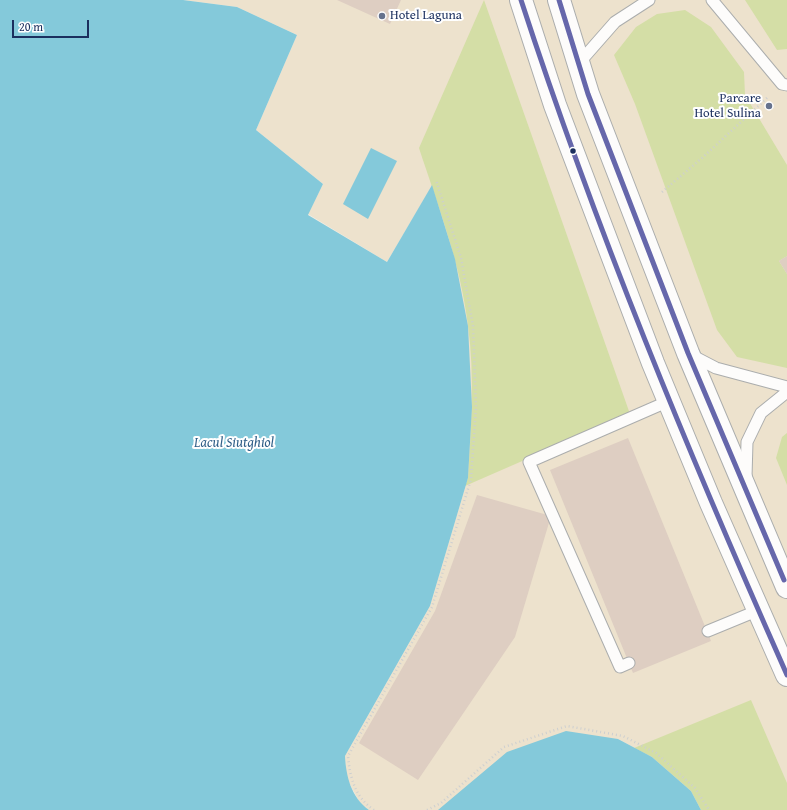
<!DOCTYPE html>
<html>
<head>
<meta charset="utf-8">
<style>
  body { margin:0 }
  #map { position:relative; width:787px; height:810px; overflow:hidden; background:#f0eee5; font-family:"Gentium Book Plus",serif }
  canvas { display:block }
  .scale { position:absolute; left:12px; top:20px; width:77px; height:18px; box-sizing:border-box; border:2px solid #1b2f5e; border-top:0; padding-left:5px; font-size:12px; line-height:14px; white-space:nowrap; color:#1b2f5e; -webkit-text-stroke:3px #fff; paint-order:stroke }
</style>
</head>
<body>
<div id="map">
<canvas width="787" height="810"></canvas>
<div class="scale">20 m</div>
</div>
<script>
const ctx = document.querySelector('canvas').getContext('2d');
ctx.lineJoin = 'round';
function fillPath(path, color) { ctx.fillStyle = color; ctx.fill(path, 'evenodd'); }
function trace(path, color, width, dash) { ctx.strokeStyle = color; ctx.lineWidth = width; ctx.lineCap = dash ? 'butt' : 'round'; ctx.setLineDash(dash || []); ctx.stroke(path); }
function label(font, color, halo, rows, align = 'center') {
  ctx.font = font + ' "Gentium Book Plus",serif'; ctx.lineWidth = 4; ctx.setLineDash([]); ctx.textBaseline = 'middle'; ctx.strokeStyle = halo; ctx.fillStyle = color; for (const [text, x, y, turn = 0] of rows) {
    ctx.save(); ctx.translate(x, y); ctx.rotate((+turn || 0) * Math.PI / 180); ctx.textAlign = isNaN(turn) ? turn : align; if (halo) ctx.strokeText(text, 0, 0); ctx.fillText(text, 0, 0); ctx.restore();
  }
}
const built = new Path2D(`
  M183,0H787V810H701L691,791L652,757L618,739L438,810H369L361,805L346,777L345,756L430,606L468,478L432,186L387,262L308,214L323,184L256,130L297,35L237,7Z`);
const green = new Path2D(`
  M484,0L630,414L465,486L468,478C471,428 475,376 468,326C461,265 438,206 419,148Z
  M745,0H787V49L777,50Z
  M685,10L711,27L744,72L745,95L787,165V256L779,261L787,274V368L737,357L717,330L635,104L614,55L636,27L657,14Z
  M787,433V485L776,458L782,437Z
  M751,700L787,783V810H701L691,791L652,757L634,748Z`);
const water = new Path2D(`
  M0,0H183L237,7L297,35L256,130L323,184L308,215L387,262L432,185L455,259L468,326L472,407L468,478L430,606L345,756C346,776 351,797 369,810H0Z
  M371,148L397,161L368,219L343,204Z
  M566,731L618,739L652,757L691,791L701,810H438L507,752Z`);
const building = new Path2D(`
  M337,0H401L390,24Z
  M787,256V274L779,261Z
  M628,438L711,641L633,673L550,470Z
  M477,495L551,516L515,637L418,780L359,743L435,611Z`);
const path = new Path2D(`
  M662,192L702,158L768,97
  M374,810C355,797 350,778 348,756L432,607L471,479L476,408L473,326L461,258L436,180
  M427,810L441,803L504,747L567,726L623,736L656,753L695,788L709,810`);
const lane = new Path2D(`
  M712,0L782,84L787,85
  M579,63L615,22L649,0
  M691,355L716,368L787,387
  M746,477L747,442L761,413L787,392
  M708,631L759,610
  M629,663L620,667L529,462L669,401`);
const secondary = new Path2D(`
  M521,0L555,105L653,363L711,503L787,675
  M559,0L588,94L688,353L787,587`);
const bus1 = new Path2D(`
  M521,0C596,230 689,454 787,675
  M559,0L588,94L688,353L784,580`);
const markers = [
  [382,16,4,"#66728d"],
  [769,106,4,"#66728d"],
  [573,151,3.5,"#1b2f5e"]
];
const poiNames = [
  ["Hotel Laguna",390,16],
  ["Parcare",761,99,"right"],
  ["Hotel Sulina",761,114,"right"]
];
const waterNames = [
  ["Lacul Siutghiol",234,443]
];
fillPath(built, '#ede2cd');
fillPath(green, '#d4dea6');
fillPath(water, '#84c9da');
fillPath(building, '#decec2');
trace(lane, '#abadad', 13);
trace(secondary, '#abadad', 24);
trace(path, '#cdcfd0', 2.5, [1, 3]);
trace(lane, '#fdfcfb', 11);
trace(secondary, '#fdfcfb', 22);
trace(bus1, '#6667ab', 5);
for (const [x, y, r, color] of markers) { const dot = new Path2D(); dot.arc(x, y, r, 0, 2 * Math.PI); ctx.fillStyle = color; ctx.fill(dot); trace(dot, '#fff', 1.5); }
label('13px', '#1b2f5e', '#fff', poiNames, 'left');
label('italic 14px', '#305f88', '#fff', waterNames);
</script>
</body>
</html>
